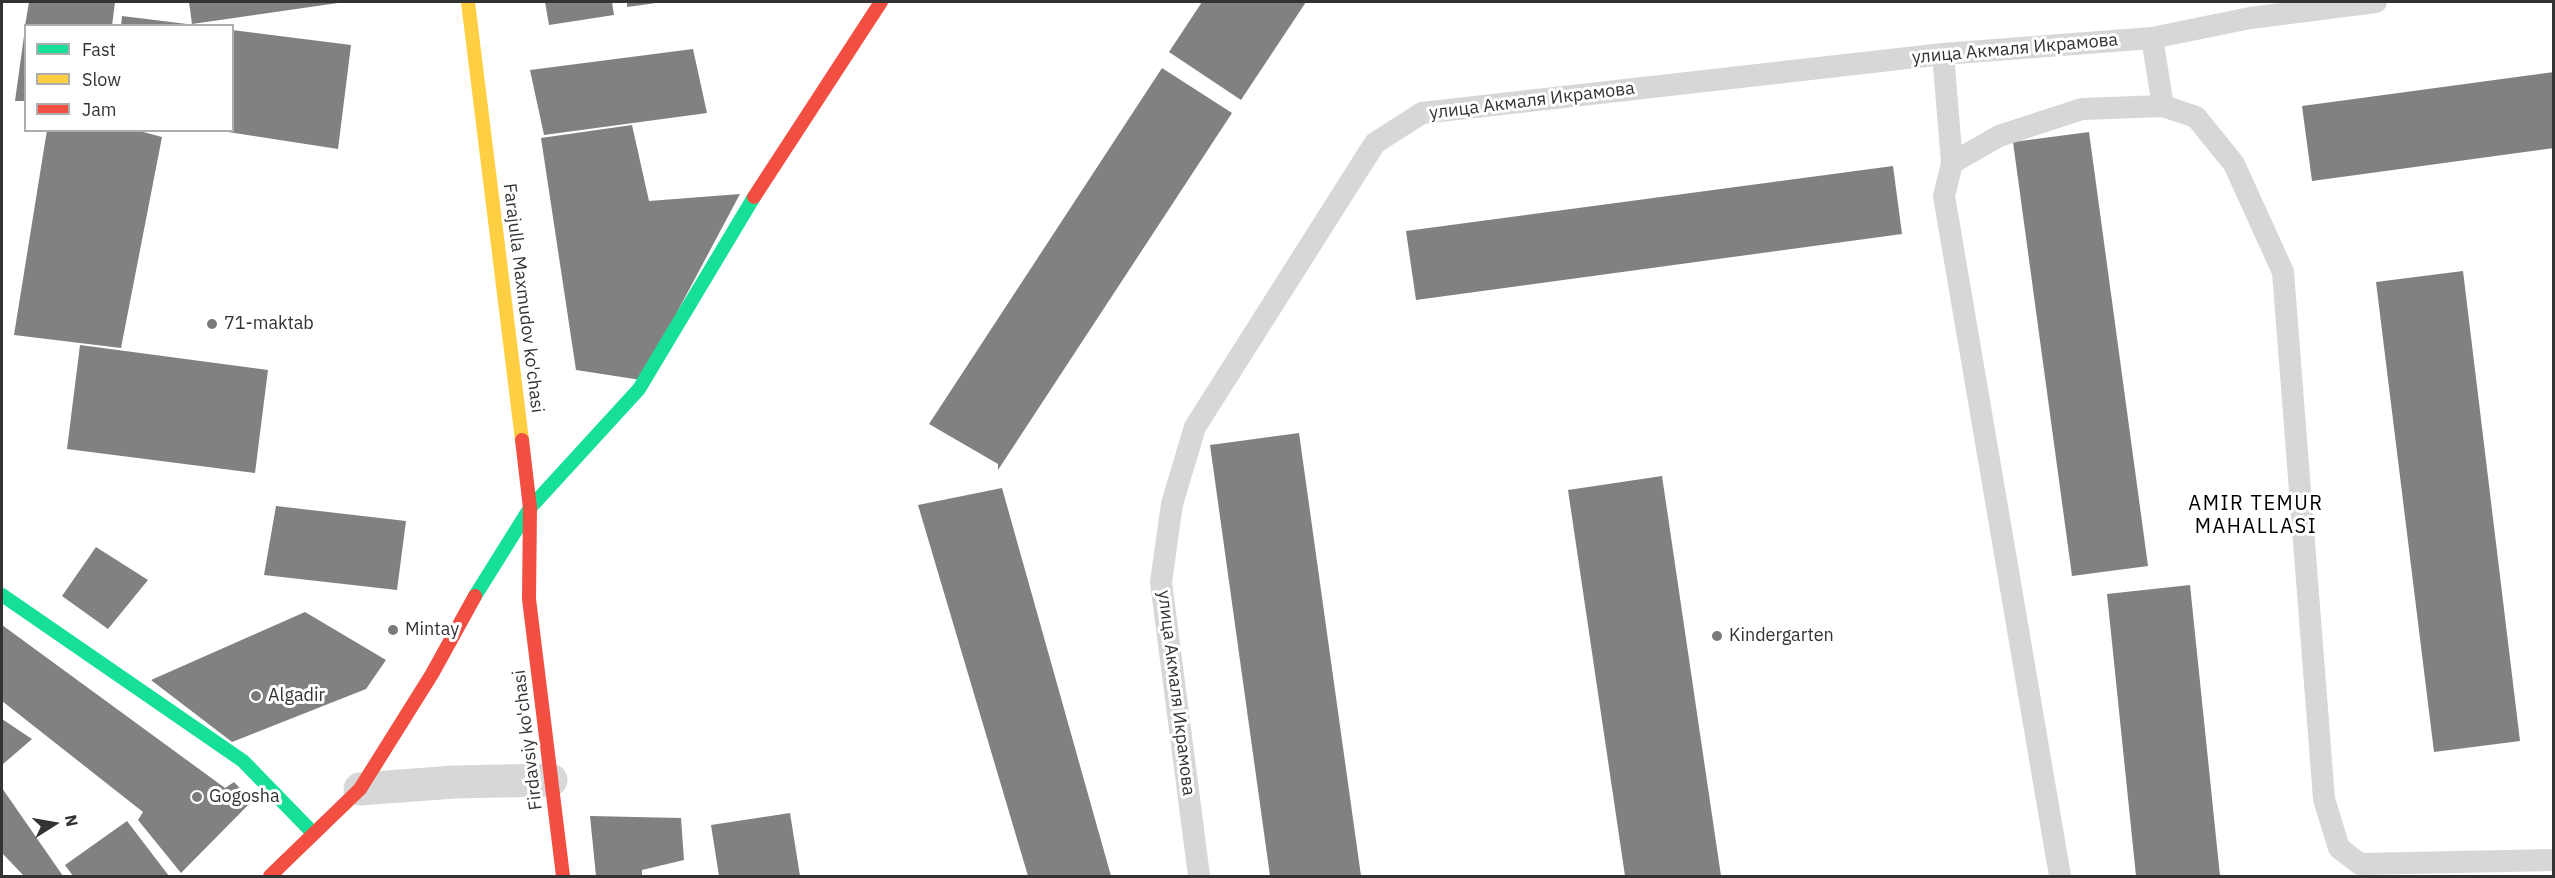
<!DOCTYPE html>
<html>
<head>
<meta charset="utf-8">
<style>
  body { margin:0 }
  #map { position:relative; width:2555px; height:878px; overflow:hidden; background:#fff; font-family:"IBM Plex Sans",sans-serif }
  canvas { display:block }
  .frame { position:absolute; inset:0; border:3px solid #333; pointer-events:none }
  .legend { position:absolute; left:24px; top:24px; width:210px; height:108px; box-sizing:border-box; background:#fff; border:2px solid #adadad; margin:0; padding:8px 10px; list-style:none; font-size:18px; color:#333 }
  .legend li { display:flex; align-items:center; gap:12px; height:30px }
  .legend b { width:30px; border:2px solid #adadad }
  .north { position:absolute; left:24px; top:794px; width:60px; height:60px; -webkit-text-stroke:4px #fff; paint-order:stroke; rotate:79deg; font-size:16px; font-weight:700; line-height:24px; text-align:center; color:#333 }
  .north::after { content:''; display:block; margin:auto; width:21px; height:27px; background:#333; clip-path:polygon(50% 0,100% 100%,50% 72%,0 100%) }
</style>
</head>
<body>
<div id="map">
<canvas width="2555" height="878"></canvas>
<div class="frame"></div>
<ul class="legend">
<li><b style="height:8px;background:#16e098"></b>Fast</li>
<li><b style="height:8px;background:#ffcf43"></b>Slow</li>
<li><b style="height:8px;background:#f24e42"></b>Jam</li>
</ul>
<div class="north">N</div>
</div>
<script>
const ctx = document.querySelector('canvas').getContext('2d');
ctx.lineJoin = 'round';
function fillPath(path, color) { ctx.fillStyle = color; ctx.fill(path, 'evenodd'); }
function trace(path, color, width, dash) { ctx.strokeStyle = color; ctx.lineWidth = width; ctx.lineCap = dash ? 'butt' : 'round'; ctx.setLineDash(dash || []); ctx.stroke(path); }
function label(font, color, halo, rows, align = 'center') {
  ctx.font = font + ' "IBM Plex Sans",sans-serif'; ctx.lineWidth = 6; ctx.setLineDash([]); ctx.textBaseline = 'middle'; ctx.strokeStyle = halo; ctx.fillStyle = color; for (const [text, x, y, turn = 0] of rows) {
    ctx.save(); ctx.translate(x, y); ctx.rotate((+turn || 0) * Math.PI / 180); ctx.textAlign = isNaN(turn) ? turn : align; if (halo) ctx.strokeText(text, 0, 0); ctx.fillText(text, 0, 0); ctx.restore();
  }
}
const building = new Path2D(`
  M29,2H115L112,26H25Z
  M189,2H338V3L192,24Z
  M545,2H612L614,15L549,25Z
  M627,2H656V3L627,7Z
  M1202,2H1306L1241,100L1169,52Z
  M122,16L187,24V26H121Z
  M232,30L351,45L338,149L228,132L232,130Z
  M24,36L26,101H15Z
  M693,49L707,113L544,135L530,70Z
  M1162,68L1232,113L998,470V464L929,424Z
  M2554,72V148L2312,181L2302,106Z
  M632,125L649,201L740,194L641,380L576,370L541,138Z
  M47,130H136L162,137L121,348L14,335Z
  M2089,132L2148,566L2072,576L2013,142Z
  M1893,166L1902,234L1416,300L1406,231Z
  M2463,271L2520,741L2434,752L2376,282Z
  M80,345L268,370L255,473L67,449Z
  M1299,433L1361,876H1270L1210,445Z
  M1662,476L1721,876H1625L1568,490Z
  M1002,488L1111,876H1028L918,505Z
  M276,506L406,521L397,590L264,575Z
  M96,547L148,580L108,629L62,596Z
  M2190,585L2220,876H2136L2107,594Z
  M305,612L386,660L366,689L232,742L151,680Z
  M2,625L225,788L234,782L252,801L181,873L138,820L143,812L2,701Z
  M2,719L32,739L2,765Z
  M2,788L63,876H24L2,853Z
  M790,813L800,876H719L711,825Z
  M590,816L681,818L684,860L642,870V876H596Z
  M127,821L169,876H73L65,865Z`);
const lane = new Path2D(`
  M2152,38L2163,106L2196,117L2234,164L2283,272L2324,799L2339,848L2360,864L2554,860
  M1943,54L1952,163L1944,196L2060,876
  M1952,163L1999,136L2082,109L2163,106
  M1199,876L1161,582L1172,504L1195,427L1375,143L1422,113L1943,54L2152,38L2250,18L2376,2`);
const street = new Path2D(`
  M360,789L454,782L551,780`);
const fast = new Path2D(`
  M2,595L243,761L313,833
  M475,596L530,508L639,389L754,197`);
const slow = new Path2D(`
  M468,2L522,440`);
const jam = new Path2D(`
  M754,197L881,2
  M522,440L530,508L529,599L563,876
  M270,876L360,789L432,674L475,596`);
const markers = [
  [212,324,6,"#7a7a7a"],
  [393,630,6,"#7a7a7a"],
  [1717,636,6,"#7a7a7a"],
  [256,696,6,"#7a7a7a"],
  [197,797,6,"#7a7a7a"]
];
const streetNames = [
  ["улица Акмаля Икрамова",2015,49,-5],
  ["улица Акмаля Икрамова",1532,101,-7],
  ["Farajulla Maxmudov ko'chasi",523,298,83],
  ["улица Акмаля Икрамова",1176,693,83],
  ["Firdavsiy ko'chasi",528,740,-97]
];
const poiNames = [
  ["71-maktab",224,324],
  ["Mintay",405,630],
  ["Kindergarten",1729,636],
  ["Algadir",268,696],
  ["Gogosha",209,797]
];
const neighbourhoodNames = [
  ["AMIR TEMUR",2256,504],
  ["MAHALLASI",2256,527]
];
fillPath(building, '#818181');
trace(lane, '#d7d7d7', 22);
trace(street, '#d7d7d7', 33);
trace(fast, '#16e098', 14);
trace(slow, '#ffcf43', 14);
trace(jam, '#f24e42', 14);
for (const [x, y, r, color] of markers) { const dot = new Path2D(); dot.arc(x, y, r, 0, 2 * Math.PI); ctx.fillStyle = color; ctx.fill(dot); trace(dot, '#fff', 2); }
label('18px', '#333', '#fff', streetNames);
label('18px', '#333', '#fff', poiNames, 'left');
ctx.letterSpacing = '1.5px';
label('20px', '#000', '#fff', neighbourhoodNames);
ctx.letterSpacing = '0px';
</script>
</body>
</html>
